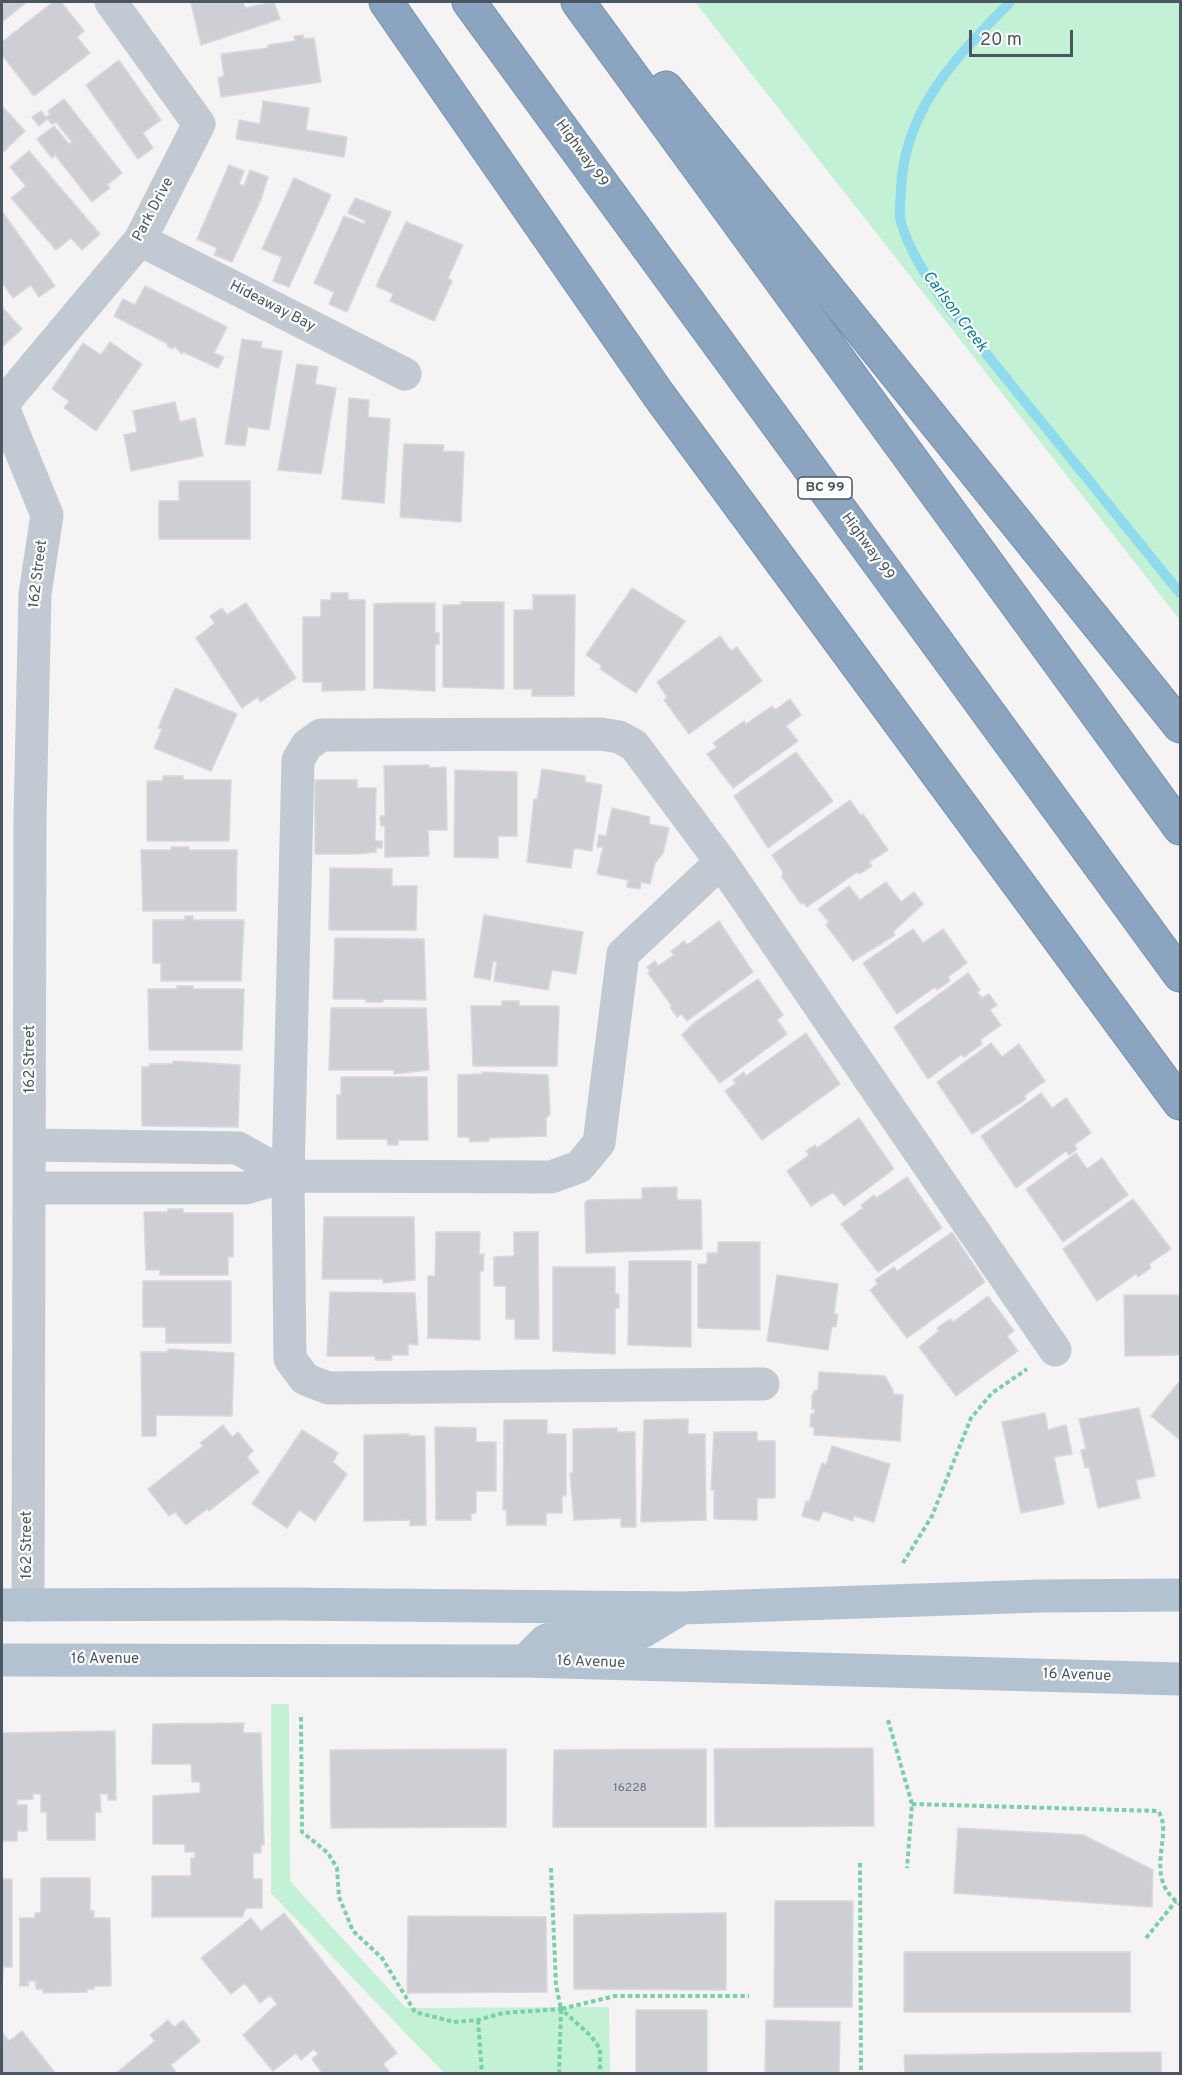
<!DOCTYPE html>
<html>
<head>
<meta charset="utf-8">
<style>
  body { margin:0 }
  #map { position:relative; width:1182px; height:2075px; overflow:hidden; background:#f5f3f3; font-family:Overpass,sans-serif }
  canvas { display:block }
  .frame { position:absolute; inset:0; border:3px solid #4a5661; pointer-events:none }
  .scale { position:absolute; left:969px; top:30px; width:104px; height:27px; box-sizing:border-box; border:3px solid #4a5661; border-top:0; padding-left:8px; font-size:18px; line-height:21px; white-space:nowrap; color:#4a5661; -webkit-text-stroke:4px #fff; paint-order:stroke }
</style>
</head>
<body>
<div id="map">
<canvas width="1182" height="2075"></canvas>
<div class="frame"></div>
<div class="scale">20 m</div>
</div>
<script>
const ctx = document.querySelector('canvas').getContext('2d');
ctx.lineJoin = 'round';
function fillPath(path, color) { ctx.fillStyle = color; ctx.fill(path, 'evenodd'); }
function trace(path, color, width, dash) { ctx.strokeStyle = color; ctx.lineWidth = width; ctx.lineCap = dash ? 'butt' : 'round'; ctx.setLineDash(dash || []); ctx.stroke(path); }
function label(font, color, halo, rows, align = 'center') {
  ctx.font = font + ' Overpass,sans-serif'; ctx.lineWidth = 4.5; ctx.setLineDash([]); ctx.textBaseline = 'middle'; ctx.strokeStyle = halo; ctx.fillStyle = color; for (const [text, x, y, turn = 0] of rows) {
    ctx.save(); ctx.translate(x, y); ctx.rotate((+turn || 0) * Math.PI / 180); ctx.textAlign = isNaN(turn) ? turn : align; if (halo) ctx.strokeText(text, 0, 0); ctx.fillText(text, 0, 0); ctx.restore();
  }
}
const green = new Path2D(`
  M695,2H1180V620Z
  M271,1704H289L290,1881L406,2008L609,2007L610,2073H444L271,1893Z`);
const stream = new Path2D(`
  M1010,2C957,57 904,108 901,190C901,200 898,213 901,222C909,250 925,274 941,298L1180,593`);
const building = new Path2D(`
  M2,2H27L2,22Z
  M53,2H61L84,31L77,37L90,53L34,96L2,55V42Z
  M196,2H243L245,8L274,2L280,19L201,45L191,3Z
  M303,35L304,39L314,38L321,82L221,97L218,78L224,76L221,54L268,48V45L295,41L294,36Z
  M119,60L161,120L143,133L153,148L138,159L86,85Z
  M64,99L122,173L107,185L110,188L92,202L55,155L52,158L37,139L54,126L69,144L72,142L56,122L52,124L47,119L39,126L32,117L41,111L46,117L50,114L48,111Z
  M263,101L309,108L306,130L347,137L344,157L236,139L239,120L260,124Z
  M2,106L25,131L2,153Z
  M29,151L100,234L82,250L71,238L56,250L11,198L26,186L10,167Z
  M229,165L244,171L239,184L244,186L250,170L268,177L260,202L258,201L259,204L232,262L214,255L217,248L197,239Z
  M294,178L331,195L289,287L273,281L282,257L262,249Z
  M355,198L391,212L347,312L329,304L334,292L314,283L344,216L364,224L366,221L348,213Z
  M2,211L55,286L39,297L31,285L13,298L2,282Z
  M406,222L463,245L448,278L452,281L434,321L390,301L393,294L376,286Z
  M145,286L227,327L214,353L224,357L218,368L183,352L182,354L174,346L173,349L167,346L168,344L114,316L123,299L135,305Z
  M2,307L22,329L2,347Z
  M242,339L262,342L261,348L282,351L269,430L248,427L245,446L225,444Z
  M110,342L142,364L96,431L64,408L69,401L52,389L83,343L101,355Z
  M297,364L318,367L315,384L336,388L321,474L278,470Z
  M349,398L369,400L368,417L390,419L384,503L342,499Z
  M175,402L180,422L195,418L203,456L131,471L124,435L137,432L133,411Z
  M404,444L444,445L443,451L464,452L461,522L400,517Z
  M179,481H250V539H159V501H179Z
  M632,588L685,621L636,693L600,669L602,666L586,655Z
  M331,593H348V600H365V690L322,691V682H303V617H321V600H331Z
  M533,595H575L574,696H532V689H514V610H533Z
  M461,602H504V689L443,687V605H461Z
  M246,603L296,678L260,702L258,697L242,708L196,638L215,623L210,616L222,608L227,615Z
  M394,603H435V633H439V644H435V691L374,688V604Z
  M720,636L731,651L737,647L762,681L689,734L664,700L667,697L657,682Z
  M175,688L237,714L211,771L154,748L162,729L158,728Z
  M790,699L801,715L786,726L798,741L733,788L707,754L717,747L713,743L744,721L746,724L772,706L775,710Z
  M796,752L833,801L768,848L734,796Z
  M429,765V768L446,767L447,830H428L429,856L385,857V826H381L380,816H385L384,766Z
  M542,769L585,776V782L602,785L592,851L574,848L571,868L527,862L534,799L537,800Z
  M455,770L517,772V836H498V858L454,857Z
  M163,776H183V780H231L229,841H147V781H163Z
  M315,780H357V788H376L375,841H382V848H376V852L356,854H315Z
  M850,800L860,815L863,814L888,850L869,862L872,866L859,874L857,872L807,907L804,903L801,904L782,877L783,872L772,855Z
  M612,808L650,817L649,824L669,828L663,853L655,863L650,884L641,882L640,889L627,887L628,880L597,874L603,847H597L599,835L606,836Z
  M171,847H189V850H237L236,911H143L141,850H171Z
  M330,868L392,869V886H417L416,930H329Z
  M886,882L901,902L914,892L923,904L893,932L895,935L853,961L826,925L829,922L818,909L849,886L860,900Z
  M484,915L583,932L576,974L552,970L548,990L494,981L497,962L493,961L490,980L474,977Z
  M185,916H193V920H244L241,981H161V963H153V920H185Z
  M719,921L753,972L687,1021L682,1014L677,1017L670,1007L672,1006L648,973L650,971L647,967L655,961L658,966L674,955L671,951L684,941L687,945Z
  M913,929L923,943L943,929L967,963L948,977L950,981L937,990L935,987L897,1014L863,963Z
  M335,938L424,939L426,1000L383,999V1002H366V999H333Z
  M968,973L980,990L977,992L982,998L989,994L997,1005L990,1010L1001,1025L980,1040L982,1044L964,1057L962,1054L928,1079L894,1027Z
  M758,979L783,1015L777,1020L787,1034L720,1083L682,1035L695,1022Z
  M177,986H193V989H244L242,1050H149L148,989H177Z
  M502,1001H519V1006H559L557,1066H473L471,1006H502Z
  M331,1008H426L429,1070L394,1074V1070H329Z
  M806,1033L840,1084L762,1140L725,1091L736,1083L733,1080L744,1072L746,1076Z
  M991,1043L1002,1057L1019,1044L1045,1081L1024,1096L1026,1099L972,1134L937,1082Z
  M173,1061L240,1065L238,1127L142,1126V1067H150V1064H173Z
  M482,1072L548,1075L550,1114L546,1118V1136L489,1138V1141L470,1142L469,1137H458V1075L482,1074Z
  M341,1077H427L428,1140H398V1145H388L387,1139H337V1095H341Z
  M1041,1093L1052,1108L1066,1098L1091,1133L1074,1145L1077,1149L1069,1155L1066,1151L1016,1188L981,1136Z
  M859,1118L894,1169L844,1206L833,1192L811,1206L787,1171L809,1155L806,1151L815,1145L817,1148Z
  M1076,1153L1087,1169L1102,1158L1128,1195L1063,1242L1026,1189Z
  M907,1177L942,1228L878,1272L841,1224L863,1208L861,1205L874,1195L876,1198Z
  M677,1187V1200H701L702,1249L586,1253L585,1202L588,1200L642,1199V1188Z
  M1133,1199L1171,1249L1149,1264L1151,1268L1138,1277L1136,1274L1097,1301L1063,1249Z
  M168,1209H183V1213H233V1257H228V1275H160V1270H146L144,1212H168Z
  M324,1217H414L415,1280L383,1283V1279H322Z
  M436,1232H480L479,1254H484L483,1271H480V1340L428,1338V1276H435Z
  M514,1232H538L539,1339H515V1319H506V1286H494V1257L514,1256Z
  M952,1232L985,1282L907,1338L870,1290L878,1284L875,1280L894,1267L897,1271Z
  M718,1242H760V1330L698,1328V1264H707V1253H718Z
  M629,1261H691V1347L628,1345Z
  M553,1267H615V1294H619V1308H615V1354L553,1351Z
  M777,1275L838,1284L834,1314H838L836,1327L832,1326L828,1350L767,1341Z
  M143,1281H231V1343H166V1327H143Z
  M330,1292L415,1293L418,1345L408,1344V1355H391L392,1360H375V1356H327Z
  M1124,1295H1180V1355L1125,1356Z
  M988,1296L1014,1331L1007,1336L1018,1351L956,1396L919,1347L939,1331L937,1328L950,1319L953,1322Z
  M168,1349L234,1353L232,1416L156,1415V1436H142L141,1352H168Z
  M819,1372L885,1376L893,1390V1394L903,1395L900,1441L814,1435V1427H810L811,1414H814L815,1409H812V1396L815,1390H818Z
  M1179,1382H1180V1440L1151,1416Z
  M1139,1408L1155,1476L1136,1480L1140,1498L1098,1508L1089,1467L1085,1468L1081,1450L1086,1449L1079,1419Z
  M1045,1413L1048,1430L1066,1425L1072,1454L1054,1457L1064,1504L1021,1513L1002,1422Z
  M688,1419V1434H705L706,1520L641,1522L644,1420Z
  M504,1420H547V1434H566V1496L562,1495V1513H546V1525H507L506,1510H503Z
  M223,1425L232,1437L238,1432L253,1451L247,1457L259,1472L209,1511L207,1509L186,1525L175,1512L169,1516L148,1489L203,1446L200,1443Z
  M435,1427L476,1428V1442H496V1491H476V1513L471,1514V1520H436Z
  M617,1428V1432H635L636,1527H621V1518L574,1520L570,1473H573V1429Z
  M302,1430L338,1453L333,1462L347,1474L315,1521L299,1510L287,1528L252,1504Z
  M714,1432H757V1441H775V1498H757V1520L714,1519V1490H711Z
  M409,1434V1436H425L426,1525L410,1526V1520L364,1521V1435Z
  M832,1446L890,1464L874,1522L854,1516L853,1521L823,1511L819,1521L802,1516L806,1501L809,1502L822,1463L826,1465Z
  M244,1723L243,1733H261L264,1845H261V1853H253V1879H262V1908H246L242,1917H152V1876H191V1858H195V1852H185V1844H153V1796L200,1793V1782H192L191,1764H152L153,1724Z
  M115,1731L116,1800H108V1794H100L101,1812H95V1840H47V1812H41V1794H33V1799L17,1800V1805H27V1831H17V1841H2V1733Z
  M873,1748L874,1826L715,1827L714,1749Z
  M506,1749V1827L331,1828L330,1750Z
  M706,1749V1827H553L554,1750Z
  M958,1828L1083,1835L1153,1870L1152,1907L954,1893Z
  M41,1878H90V1911H94V1918H110L111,1986H94V1989H87V1992L43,1993V1989H36V1981H28V1986H20V1918H35V1913H41Z
  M2,1879H12V1967H3L2,1986Z
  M775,1901H853L852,2007H774Z
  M284,1913L397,2053L383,2064L389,2071L387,2074H323L312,2059L318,2054L314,2049L301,2060L296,2053L273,2071L243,2035L277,2004L270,1995L260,2003L245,1983L231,1994L201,1958L251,1918L261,1931Z
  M726,1913V1990L574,1989V1915Z
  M408,1916L546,1917L547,1992L407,1993Z
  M904,1952H1130V2012H904Z
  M636,2010H707V2074H636Z
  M168,2020L174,2027L183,2020L200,2041L171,2065L177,2074H115L155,2041L150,2035Z
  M766,2020L840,2022L839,2074H765Z
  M22,2031L56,2074H2V2032L9,2041Z
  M1161,2052V2074H905L904,2055Z`);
const path = new Path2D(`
  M903,1563L932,1516L971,1418L992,1393L1027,1369
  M301,1717L302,1832L328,1853L337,1868L339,1897L353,1931L382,1958L415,2012L454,2022L478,2020L503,2013L561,2009L591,2036L600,2049V2074
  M888,1720L912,1804L907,1868
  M912,1804L1158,1811C1175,1833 1141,1877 1180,1904
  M860,1863L861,2074
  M551,1868L556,1985L561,2009L615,1996H749
  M1146,1938L1176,1901
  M478,2020L482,2074
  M559,2074L561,2009`);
const minor = new Path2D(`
  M140,240L405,374
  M2,405L47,515L35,594L30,818L28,1605
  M2,405L140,240L199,124L111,2
  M31,1145L238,1148L288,1176
  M31,1188H245L288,1176L551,1177L579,1167L599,1143L623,954L721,862
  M763,1384L328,1388L305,1379L290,1359L288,1176L298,760L307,745L321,735L601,734L619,737L634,745L721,862L1055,1350`);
const major = new Path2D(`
  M2,1605L283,1604L682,1608L1040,1596L1180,1595
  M2,1660L525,1661L1180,1679
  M525,1661L546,1640L568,1635L642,1632L682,1608`);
const highway = new Path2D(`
  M386,2L658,394L1180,1103
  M469,2L1180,975
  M578,2L1180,828
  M666,88L1180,726`);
const numberNames = [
  ["16228",630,1789]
];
const shields = [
  [825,488,54]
];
const shieldNames = [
  ["BC 99",825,488]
];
const streetNames = [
  ["Highway 99",581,154,54],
  ["Park Drive",154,210,-62],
  ["Hideaway Bay",272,307,27],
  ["Highway 99",867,547,54],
  ["162 Street",39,574,-83],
  ["162 Street",31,1059,-90],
  ["162 Street",28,1545,-90],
  ["16 Avenue",105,1660],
  ["16 Avenue",591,1663,2],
  ["16 Avenue",1077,1676,2]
];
const waterNames = [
  ["Carlson Creek",954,312,53]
];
fillPath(green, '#c3f1d5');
trace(stream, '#90daee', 10);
fillPath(building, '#cdcfd5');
trace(building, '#d7d9de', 1.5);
trace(highway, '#7690ad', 35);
trace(path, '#7ad0a6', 4, [4.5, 3]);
trace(minor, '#c1cad2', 33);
trace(major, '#b3c2d1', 33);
trace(highway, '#8ba5c1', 33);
label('12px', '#6b747e', null, numberNames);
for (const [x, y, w] of shields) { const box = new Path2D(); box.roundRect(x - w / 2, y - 11, w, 22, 4.5); ctx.fillStyle = '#fff'; ctx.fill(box); trace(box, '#4a5661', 1.5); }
label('bold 14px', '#4a5661', null, shieldNames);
label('15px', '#4a5661', '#fff', streetNames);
label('italic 16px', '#0c7c9b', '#fff', waterNames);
</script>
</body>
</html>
